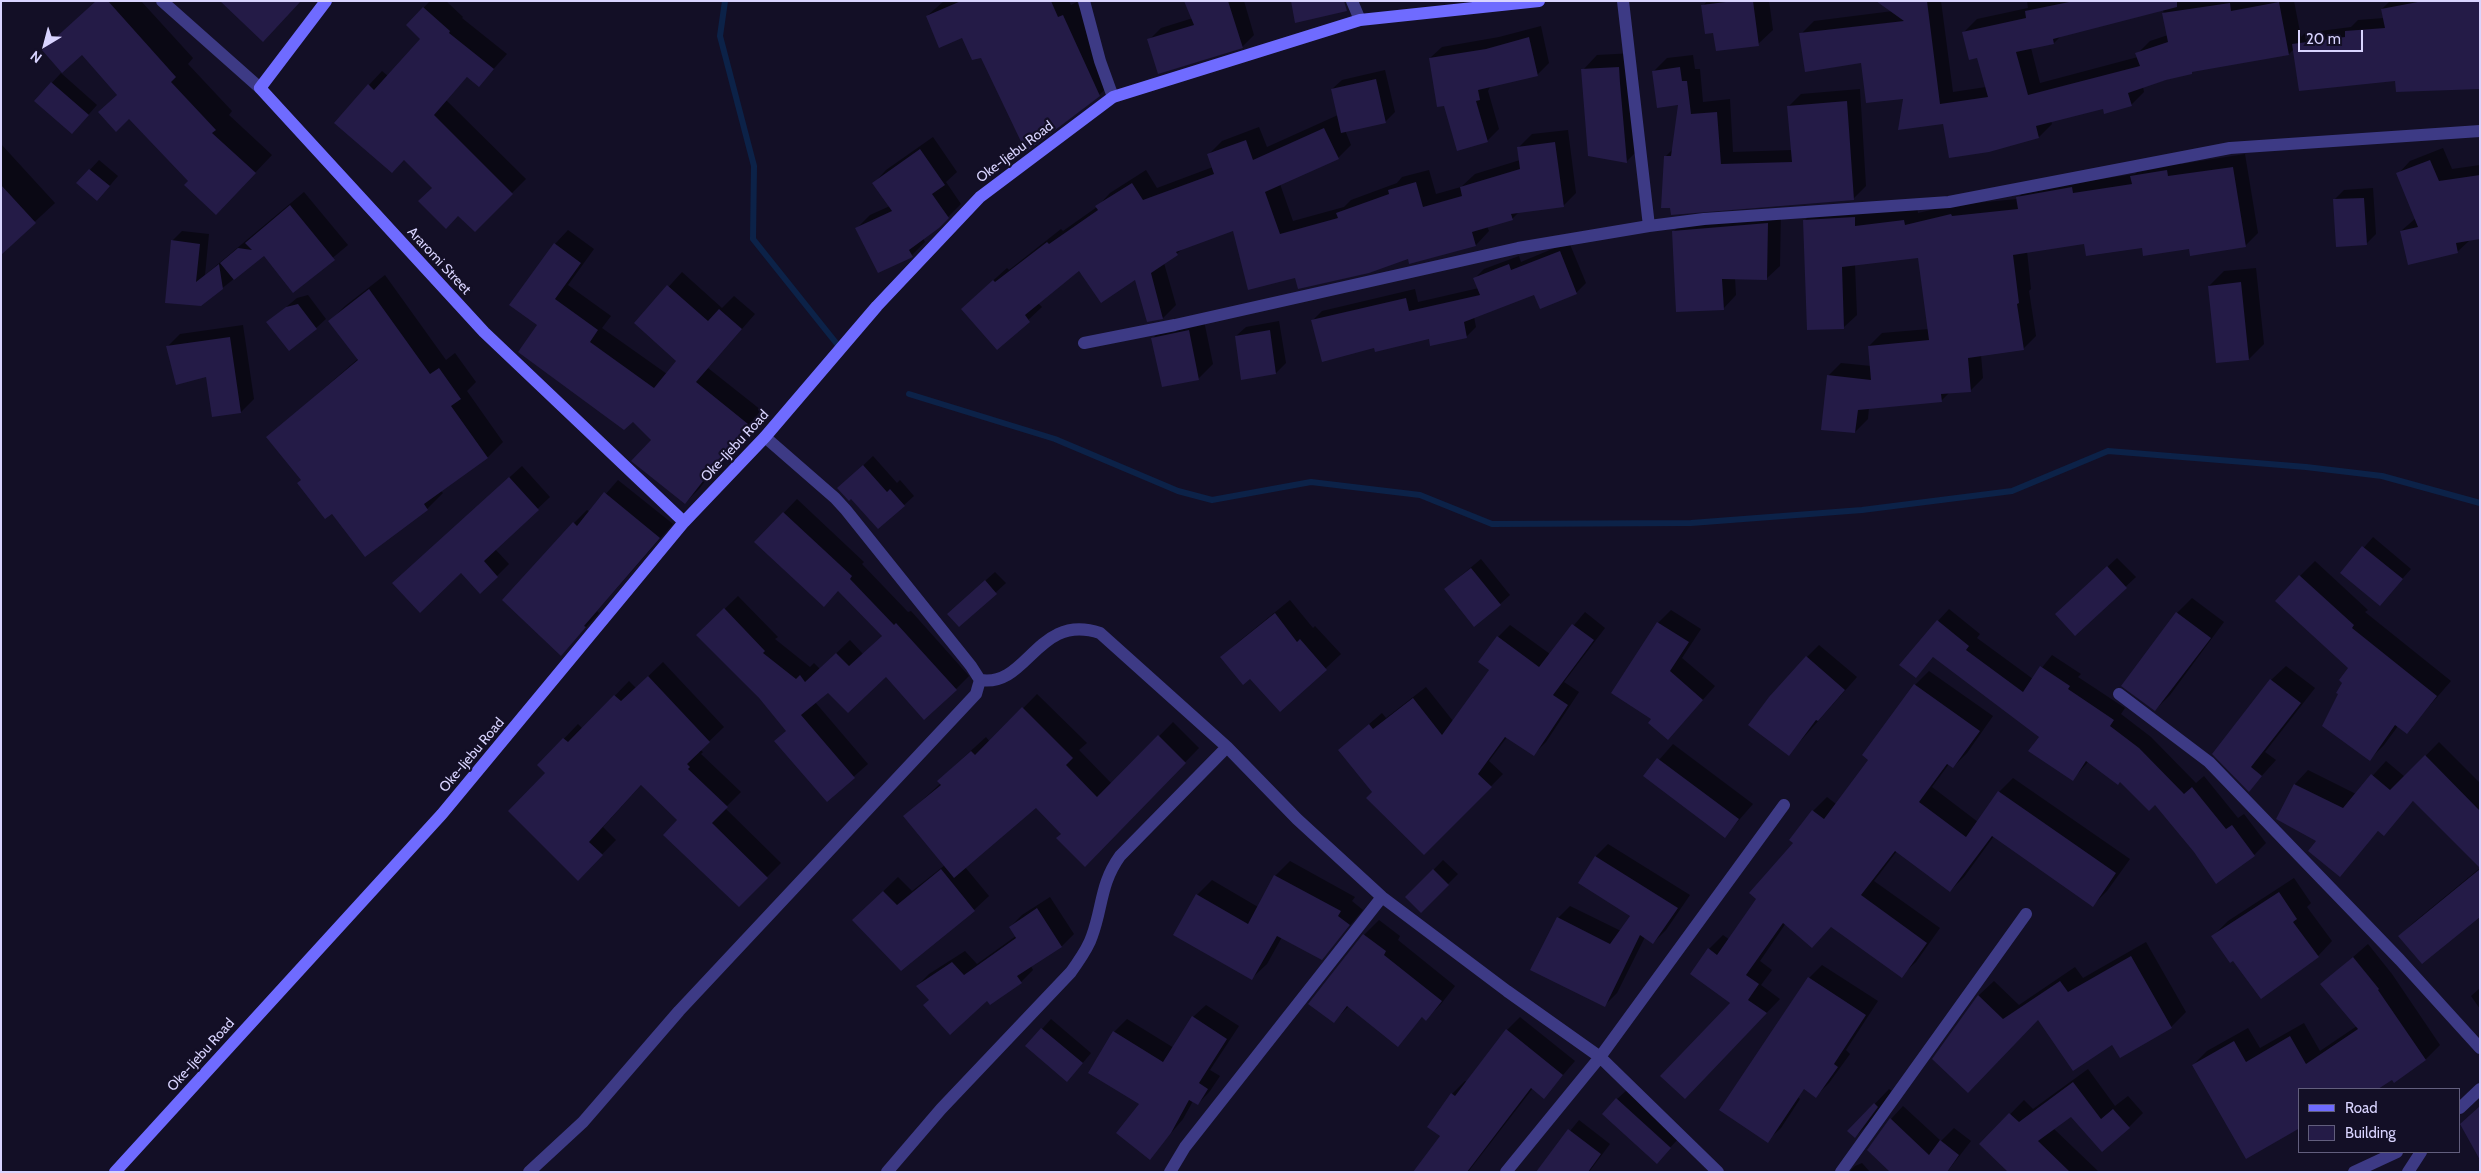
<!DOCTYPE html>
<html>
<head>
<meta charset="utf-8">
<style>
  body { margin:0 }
  #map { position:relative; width:2481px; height:1173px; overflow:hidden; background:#130f26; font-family:Cabin,sans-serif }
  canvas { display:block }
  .frame { position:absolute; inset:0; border:2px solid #d9d4ff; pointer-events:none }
  .legend { position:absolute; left:2298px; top:1088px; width:162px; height:65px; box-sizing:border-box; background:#130f26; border:1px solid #625e7d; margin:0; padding:6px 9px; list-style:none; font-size:15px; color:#d9d4ff }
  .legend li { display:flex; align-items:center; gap:10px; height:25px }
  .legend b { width:25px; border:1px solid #625e7d }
  .north { position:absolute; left:20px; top:20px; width:50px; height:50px; -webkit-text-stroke:4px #130f26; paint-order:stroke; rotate:217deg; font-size:14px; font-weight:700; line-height:20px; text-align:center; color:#d9d4ff }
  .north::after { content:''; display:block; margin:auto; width:18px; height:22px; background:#d9d4ff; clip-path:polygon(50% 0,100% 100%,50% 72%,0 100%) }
  .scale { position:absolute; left:2298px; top:30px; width:65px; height:22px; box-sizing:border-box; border:2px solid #d9d4ff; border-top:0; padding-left:6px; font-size:15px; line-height:18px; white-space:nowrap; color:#d9d4ff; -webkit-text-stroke:4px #130f26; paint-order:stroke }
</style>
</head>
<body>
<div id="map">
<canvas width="2481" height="1173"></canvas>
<div class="frame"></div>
<ul class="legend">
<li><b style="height:6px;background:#6f6bff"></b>Road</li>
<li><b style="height:14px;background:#241b47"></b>Building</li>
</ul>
<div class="north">N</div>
<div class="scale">20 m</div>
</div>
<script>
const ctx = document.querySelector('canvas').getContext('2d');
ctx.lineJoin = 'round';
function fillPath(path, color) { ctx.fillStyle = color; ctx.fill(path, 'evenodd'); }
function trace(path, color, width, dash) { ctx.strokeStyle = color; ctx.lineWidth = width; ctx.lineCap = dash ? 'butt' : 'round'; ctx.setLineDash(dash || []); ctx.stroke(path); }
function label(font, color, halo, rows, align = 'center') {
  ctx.font = font + ' Cabin,sans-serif'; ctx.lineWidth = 4.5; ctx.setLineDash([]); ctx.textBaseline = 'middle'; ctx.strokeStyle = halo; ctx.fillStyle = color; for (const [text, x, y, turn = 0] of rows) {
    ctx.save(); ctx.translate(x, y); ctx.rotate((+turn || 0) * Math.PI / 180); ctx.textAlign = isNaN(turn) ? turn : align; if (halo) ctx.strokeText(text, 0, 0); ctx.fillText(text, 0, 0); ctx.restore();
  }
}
const shadow = new Path2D(`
  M96,1H141L193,58L188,64L232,111L229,115L272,155L233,196L189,181L118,94Z
  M430,1H446L463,17L462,18L507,54L479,85L468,76L446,100L526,179L475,230L433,188L369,85L382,71L388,76L422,39L407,25Z
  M944,1H1069L1071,5L1077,2L1113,82L1099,95L982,56L963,37L927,16Z
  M1185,1H1244L1254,35L1242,47L1149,40L1161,28L1193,18Z
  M1707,1H1769L1773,30L1758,44L1714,32L1703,6Z
  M1878,1H1941L1953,92L1986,87L1978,57L1964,32L1977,19L2028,8L2027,1H2294L2301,37L2305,33L2351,27L2358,20L2384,18L2382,9L2390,1H2480L2396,80L2294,49L2289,54L2194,71L2143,87L2144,92L2131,105L2104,107L2051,121L2052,124L2039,137L1944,123L1904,97L1862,62L1801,34L1814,21L1893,11ZM2163,10L2168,35L2150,41L2137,54L2138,57L2040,83L2031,48L2054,43L2061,36Z
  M1541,26L1549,63L1537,75L1491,85L1488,91L1499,129L1487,141L1430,58L1442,47L1499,37Z
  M1634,53L1641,147L1626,162L1583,70L1597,55Z
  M1693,55L1695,69H1700L1703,102L1730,99L1733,152L1792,150L1788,107L1801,94L1860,89L1866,186L1853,199L1665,157L1673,149L1679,104L1654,71L1667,58Z
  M1385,70L1395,112L1385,122L1345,130L1351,145L1338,158L1280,184L1293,221L1344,207L1351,200L1397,183L1402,177L1429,170L1436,194L1461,187L1475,174L1520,160L1519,147L1532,134L1568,130L1576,193L1563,206L1519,212L1512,219L1487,226L1489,231L1476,245L1296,277L1234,229L1184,248L1164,263L1176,305L1163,318L1136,278L1080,270L1038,303L1042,307L998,348L976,296L1007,268L1009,270L1061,229L1063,231L1097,207L1110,193L1146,170L1157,188L1213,167L1209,154L1222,141L1259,127L1267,147L1338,115L1332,89L1342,80Z
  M61,73L97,105L81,123L35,101Z
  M933,137L957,172L946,182L961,204L938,227L923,238L925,242L912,255L857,228L870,215L890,206L874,183L886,170Z
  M1,144L55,203L1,253Z
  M2443,148L2452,169L2480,165V238L2470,240L2457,252L2401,231L2416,218L2398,174L2410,161Z
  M2245,154L2258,233L2245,246L2190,248L2085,243L2027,251L2031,289L2029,291L2036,336L2023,349L1981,355L1983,378L1970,391L1950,392L1941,401L1869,407L1868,419L1855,432L1828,376L1841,363L1871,366L1869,346L1882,333L1929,329L1919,256L1855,265L1857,315L1844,327L1804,221L1817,208L1917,207L1918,213L1964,202L1965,204L2017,199L2030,185L2086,181L2135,174L2145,164L2180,158L2181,164Z
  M99,160L118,176L106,190L78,183Z
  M2373,188L2376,234L2366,244L2334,200L2344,190Z
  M304,192L348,245L293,291L264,255L201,305L172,241L182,231L209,234L205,275Z
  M1781,210L1780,266L1766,279L1735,278L1736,295L1723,309L1673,232L1686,219Z
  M568,230L594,249L568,285L611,316L602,328L667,374L678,361L636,323L682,272L722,308L734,296L755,314L708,368L761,410L699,489L685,503L653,440L539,325L555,244Z
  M1569,242L1586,283L1576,293H1535L1474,317L1476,327L1467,336L1431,345L1430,338L1375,346L1312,321L1322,311L1415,289L1418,302L1479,288L1475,278L1484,269L1519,256L1521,262Z
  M2256,268L2264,344L2249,359L2217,362L2209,286L2224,271Z
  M385,275L446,360L455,353L476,382L467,391L503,442L488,457L441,491L443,493L427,509L366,555L332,512L302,480L268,437L359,358L330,321L345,306Z
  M308,295L326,319L316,328L268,322L297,298Z
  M1203,316L1213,364L1198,379L1153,338L1167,324Z
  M1279,321L1286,363L1276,373L1236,336L1246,327Z
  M243,325L254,399L241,412L207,376L168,346L180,334Z
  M873,456L897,483L900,480L914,496L904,505L849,479Z
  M522,466L550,497L495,549L509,564L481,592L461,571L405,572Z
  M618,480L673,524L597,611L599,613L561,654L504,600L574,523L587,510L590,512Z
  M797,499L864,562L862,564L908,612L911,611L969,676L956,689L886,675L828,691L815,702L868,764L827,800L787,731L759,698L698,635L738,596L778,637L775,639L810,667L814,663L820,669L850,640L863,654L883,636L839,590L756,542Z
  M2373,537L2411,569L2380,604L2342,573Z
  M2117,558L2136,577L2075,634L2066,605Z
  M1481,559L1510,595L1500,604L1445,589Z
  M2315,561L2368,610L2365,612L2451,681L2406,733L2398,726L2384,745L2370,759L2350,668L2300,576Z
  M995,572L1006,583L960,625L959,604Z
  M2192,598L2224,622L2170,695L2155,710L2177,613Z
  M1290,600L1313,628L1315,626L1341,654L1280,711L1250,677L1222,657L1237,643Z
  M1949,609L1980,634L1977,638L2033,679L2052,655L2081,674L2078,677L2125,708L2121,714L2151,737L2196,783L2204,776L2238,818L2244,814L2266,843L2254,855L2195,852L2155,803L2088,762L2073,779L2041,736L1934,656L1916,677L1938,621Z
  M1671,610L1701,629L1682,658L1715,686L1668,739L1652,719L1658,623Z
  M1585,612L1605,628L1564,682L1579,692L1546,742L1534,754L1507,737L1489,761L1503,774L1424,854L1339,750L1382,713L1386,718L1426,687L1453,721L1491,670L1498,637L1510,625L1550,654Z
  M1819,645L1857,677L1789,754L1807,657Z
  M663,662L724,727L700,750L703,752L701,754L741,792L725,808L781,863L739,905L679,820L642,784L603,827L616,840L578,879L547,773L539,765L578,724L583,729L629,681L636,688Z
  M2286,666L2315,688L2265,752L2276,760L2249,790L2213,754L2271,680Z
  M1929,671L1993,716L1967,753L1953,767L1949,764L1932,787L1978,822L1999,792L2013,778L2130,859L2107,891L2093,905L1994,836L1964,877L1950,891L1897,851L1874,881L1940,928L1916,962L1901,976L1832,926L1786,923L1760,961L1772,970L1761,985L1780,999L1698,1084L1732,1003L1709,949L1723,935L1730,940L1795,843L1791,840L1813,811L1827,797L1836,804L1870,759L1915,685Z
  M1037,694L1087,743L1079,750L1112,784L1173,722L1199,748L1085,865L1063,834L1036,806L965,867L989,896L974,910L868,906L898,877L912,891L945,865L904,817L941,783L939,781L953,767L986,737L990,742Z
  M2439,742L2480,783V821L2414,800L2384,834L2379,830L2339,875L2318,841L2277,819L2295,784L2308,770L2356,794L2386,761L2405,777Z
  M1673,744L1753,804L1725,836L1645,776Z
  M1608,844L1690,895L1666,930L1653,943L1645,937L1617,993L1605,1005L1558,918L1570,906L1621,931L1632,915L1580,882L1596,856Z
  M1443,860L1458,874L1421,911L1407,897Z
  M1290,861L1355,897L1352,901L1363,910L1322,959L1282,937L1267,964L1252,978L1197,895L1212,880L1258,907L1275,876Z
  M2480,868V915L2400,936L2413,923Z
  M2294,878L2311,903L2307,907L2332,941L2318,956L2233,960L2213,936L2228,921Z
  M1050,897L1074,934L1062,946L1031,966L1033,970L1021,982L990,1003L987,1000L930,999L917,986L929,974L965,951L977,964L1016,936L1010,927L1022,915Z
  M1379,920L1400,936L1398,940L1455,986L1441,1004L1426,1019L1423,1016L1398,1045L1349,1006L1334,1021L1364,935Z
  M2146,942L2186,1012L2171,1027L2113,1043L2039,1018L1934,1059L1979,995L1994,981L2019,1005L2075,967L2083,978Z
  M2368,944L2392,974L2440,1045L2426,1059L2394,1081L2392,1078L2376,1089H2300V1128L2246,1157L2193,1065L2207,1051L2248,1028L2260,1048L2304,1023L2320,1051L2357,1026L2322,984Z
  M1822,965L1878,1001L1846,1050L1850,1054L1829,1083L1816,1096L1781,1067L1775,1073L1800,1099L1781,1128L1767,1141L1721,1110L1809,978Z
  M2480,988V1009L2471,996Z
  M1206,1005L1239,1026L1210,1070L1220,1076L1210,1091L1198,1104L1193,1101L1183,1119L1150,1158L1141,1103L1090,1072L1114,1032L1127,1019L1174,1048L1193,1017Z
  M1520,1017L1575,1061L1544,1097L1533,1088L1468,1172H1416L1442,1136L1452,1094L1465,1081L1467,1082L1507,1030Z
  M1051,1019L1091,1053L1076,1071L1027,1046Z
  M2088,1069L2115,1106L2128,1096L2143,1113L2129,1127L2071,1115L2053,1128L2099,1172H2009L1981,1144L2024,1100L2033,1109Z
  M1889,1089L1892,1091L1870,1122L1855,1137L1849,1131Z
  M1627,1090L1679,1138L1666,1152L1617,1099Z
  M1903,1106L1941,1141L1954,1128L1971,1141L1947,1172H1901L1891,1119Z
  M1579,1120L1610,1144L1589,1172H1537Z
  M1862,1163L1870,1172H1849L1855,1166Z`);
const stream = new Path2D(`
  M725,1L720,36L754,166L753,239L841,349
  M909,394L1055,439L1178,491L1212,500L1311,482L1420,495L1492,524L1691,523L1862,510L2012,491L2108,451L2306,467L2382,476L2480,503`);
const building = new Path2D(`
  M96,1H108L176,77L171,82L216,130L212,133L256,173L216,215L184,185L188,181L129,119L116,132L98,112L117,95L82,55L62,73L42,50Z
  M220,1H301L263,42Z
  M961,1H1051L1058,17L1063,15L1100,96L1026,152L981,58L972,60L962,38L939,48L926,16Z
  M1184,1H1228L1243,48L1158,74L1147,39L1194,25Z
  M1291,1H1344L1347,11L1295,23Z
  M1734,1H1753L1759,46L1716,51L1713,33L1705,34L1701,5Z
  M1876,1H1927L1940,104L1988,97L1977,58L1969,60L1962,32L2026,18L2025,11L2074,1H2177V7L2053,39L2054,44L2016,52L2028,95L2140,66L2135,53L2168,42L2162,13L2230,3L2231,11L2279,2L2289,55L2192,72V74L2166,80L2128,93L2132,106L2104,114L2103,109L2036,126L2039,138L1989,152L1949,158L1943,124L1898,130L1903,99L1866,103L1861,63L1805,72L1799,33L1904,21Z
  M2423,1H2480V89L2396,92L2395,81L2299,91L2292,44L2345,37V31L2385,28L2381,9Z
  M423,7L450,31L449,33L494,69L479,87L467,77L434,115L513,194L475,232L458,216L446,229L418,201L432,188L404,160L392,173L334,123L368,84L374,90L420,39L406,25Z
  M1529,37L1538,76L1478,90L1480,100L1476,101L1488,142L1457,151L1444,106L1437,107L1429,58L1486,49Z
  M1619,67L1620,83L1627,163L1588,156L1581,69Z
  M1680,67L1682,81H1687L1691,114L1717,112L1721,164L1792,162L1787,106L1847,101L1854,200L1671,215L1670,208H1661L1664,156H1671L1678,105L1657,108L1652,71Z
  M1376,79L1386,123L1341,133L1331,89Z
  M51,82L89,115L72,134L34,101Z
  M1324,128L1339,159L1265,192L1280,234L1338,218L1336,213L1389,194L1388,190L1416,182L1423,207L1462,196L1460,187L1520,169L1517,147L1555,142L1564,207L1511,214L1513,220L1472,232L1476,246L1409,264L1408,259L1369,273L1298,289L1295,278L1248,290L1233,231L1176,252L1178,255L1151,273L1163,319L1147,322L1135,280L1101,303L1079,271L1025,315L1030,322L997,350L961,309L993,280L995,282L1047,242L1049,244L1098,210L1095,206L1132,183L1143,200L1214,174L1207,154L1246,140L1253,160Z
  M920,149L945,185L932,194L949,218L939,228L909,250L913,257L878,273L855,228L892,211L872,183Z
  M2430,160L2439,181L2480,175V239L2456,243L2458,253L2408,265L2400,231L2418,227L2396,173Z
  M2233,167L2246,247L2190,256L2189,249L2143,256L2142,248L2086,256L2084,244L2013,255L2019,303L2017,304L2024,350L1968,358L1971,392L1941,394L1942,402L1858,410L1855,433L1821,430L1827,375L1871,380L1868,346L1929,340L1918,258L1842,267L1844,329L1807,330L1803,220L1855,217V226L1904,220L1905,225L1951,214L1952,216L2018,209L2016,197L2072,187L2073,193L2132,184L2130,176L2167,170L2168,176Z
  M89,169L110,186L97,201L76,183Z
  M1,185L36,223L1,255Z
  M2364,198L2367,245L2336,247L2333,199Z
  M290,205L335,260L293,293L264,256L234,280L220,263L238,248L252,250L245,243Z
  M1768,223L1767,280L1722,279L1724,310L1676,312L1672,231Z
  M171,240L200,244L196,282L219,264L223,289L201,306L165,303Z
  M554,243L581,263L555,299L598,330L590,342L654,388L676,361L634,323L667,285L708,321L719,309L742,329L696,382L748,424L685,504L631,461L651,440L633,422L624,430L518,352L537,325L509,305Z
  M1560,251L1577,294L1540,309L1534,295L1464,322L1467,338L1430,346L1429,339L1375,352L1374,348L1322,362L1311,320L1406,298L1409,311L1480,295L1473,278L1509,264L1511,270Z
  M2241,282L2249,360L2216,363L2208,286Z
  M369,289L430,374L439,368L461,399L451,406L488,458L424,504L428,510L365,557L332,514L325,519L297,483L301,480L266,437L358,360L328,321Z
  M298,304L317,329L289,351L266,322L286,307Z
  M1189,330L1199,380L1162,387L1151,338Z
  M1270,330L1276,374L1241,380L1235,336Z
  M230,337L241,413L212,417L206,377L176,385L166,346Z
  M863,465L887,492L890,489L905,506L878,529L851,499L849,501L837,488Z
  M509,477L539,510L484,561L498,577L480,594L461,573L420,613L392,583Z
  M604,492L660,538L584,626L586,627L561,656L502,600L573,522L577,526Z
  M783,512L852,576L850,579L894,625L896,623L957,690L924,720L886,677L848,713L828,693L801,715L855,778L827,802L774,741L786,731L759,698L696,635L724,608L765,651L763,653L796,679L800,675L805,682L836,653L849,666L882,636L838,591L824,607L754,542Z
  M2362,546L2403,579L2380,606L2340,573Z
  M2107,566L2127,588L2075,636L2055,614Z
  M1471,568L1501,605L1474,627L1444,589Z
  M2299,575L2354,625L2352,628L2437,696L2407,734L2395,725L2370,761L2322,726L2338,694L2336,693L2342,683L2339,680L2348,668L2275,601Z
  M985,580L997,594L959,627L947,614Z
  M2176,612L2211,638L2155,711L2121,686Z
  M1275,613L1297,642L1300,639L1327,670L1280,712L1250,679L1243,685L1220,657Z
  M1937,620L1969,646L1966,650L2023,692L2040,666L2070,686L2068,689L2114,720L2110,726L2139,748L2184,794L2192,787L2226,829L2232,825L2255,856L2216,884L2194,852L2155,805L2149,811L2120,782L2118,785L2086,761L2073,781L2028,751L2039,737L1933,657L1916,678L1899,665Z
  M1657,622L1689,642L1670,671L1703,700L1668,740L1648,723L1651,719L1611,693Z
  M1572,624L1594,640L1553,695L1568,705L1534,756L1505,737L1478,774L1492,787L1424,855L1366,798L1372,792L1338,750L1369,724L1373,729L1413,698L1442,735L1489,670L1478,662L1497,636L1539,667Z
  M1806,656L1845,690L1818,721L1816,720L1789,756L1748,725L1769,697Z
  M648,676L710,742L687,764L690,767L688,769L728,807L712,823L768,878L739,907L663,835L677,820L641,785L589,842L603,855L578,881L508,811L545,773L537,765L563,738L568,742L614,695L621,701Z
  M2270,679L2301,703L2251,767L2262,776L2249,792L2212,754Z
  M1914,684L1980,731L1953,768L1947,764L1919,802L1966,837L1998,791L2116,873L2093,907L1992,836L1950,892L1895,851L1861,895L1927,943L1902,978L1831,927L1812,948L1783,923L1746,975L1759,984L1748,1000L1767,1013L1685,1099L1660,1076L1730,1003L1690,974L1708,948L1717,955L1756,899L1749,893L1793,843L1789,840L1812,810L1824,819L1868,760L1862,755Z
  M1022,707L1073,758L1066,765L1097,797L1158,735L1186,763L1085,867L1056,838L1061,834L1036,808L954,878L903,816L941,785L937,781L971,751L975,755Z
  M2425,755L2480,811V868L2413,801L2384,836L2378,831L2340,877L2308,851L2316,841L2276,819L2294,784L2343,808L2371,774L2390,790Z
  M1657,758L1739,819L1725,838L1643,776Z
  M1595,856L1678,908L1653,944L1640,935L1605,1007L1530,970L1557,917L1610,944L1630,916L1578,883Z
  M941,869L975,911L901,971L852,920L883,891L897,905Z
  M1433,869L1449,885L1421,913L1405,897Z
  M2480,869V917L2422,964L2398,936Z
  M1274,875L1341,911L1338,916L1350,925L1322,960L1277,936L1252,980L1173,935L1196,894L1248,924Z
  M2279,892L2297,919L2293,922L2319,957L2261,999L2233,961L2230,963L2211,936Z
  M1037,908L1062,947L1017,976L1022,983L990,1005L987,1001L950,1035L923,1005L929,1000L916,986L952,962L964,975L1016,938L1009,927Z
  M1363,934L1386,951L1384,955L1442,1001L1426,1021L1422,1017L1398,1047L1347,1006L1334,1023L1308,1004Z
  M2131,956L2172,1028L2120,1058L2112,1045L2073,1071L2038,1020L1968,1093L1932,1059L1978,995L2003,1019L2060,981L2068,992Z
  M2353,957L2379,989L2378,990L2426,1060L2394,1083L2392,1080L2378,1089H2300V1128L2246,1159L2192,1065L2234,1041L2246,1062L2290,1036L2306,1064L2358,1029L2320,984Z
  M1808,977L1866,1015L1834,1064L1838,1067L1816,1098L1804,1089L1768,1143L1719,1110Z
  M1192,1016L1227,1039L1199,1083L1208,1089L1198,1105L1189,1100L1171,1133L1150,1160L1116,1133L1139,1104L1088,1073L1113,1031L1163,1062Z
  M1041,1028L1083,1063L1067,1082L1025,1046Z
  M1506,1029L1563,1075L1544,1099L1531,1088L1467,1172H1413L1440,1136L1427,1127L1451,1093L1455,1096Z
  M2073,1082L2101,1119L2113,1109L2130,1128L2102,1152L2071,1117L2038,1141L2070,1172H2008L1979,1144L2009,1113L2019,1122Z
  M1616,1098L1671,1148L1657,1164L1602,1114Z
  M1874,1103L1878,1107L1855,1138L1847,1131Z
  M2480,1106V1160L2460,1124Z
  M1890,1118L1929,1155L1940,1140L1959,1155L1947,1172H1890L1867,1150Z
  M1568,1129L1601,1154L1588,1172H1536Z`);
const lane = new Path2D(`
  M1841,1172L2026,914`);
const street = new Path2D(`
  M162,1L260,88
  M1084,1L1100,61L1113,97
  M1352,1L1360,20
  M1623,1L1649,226
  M1084,343L1175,325L1518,248L1649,226L1704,219L1949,202L2230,148L2480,131
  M980,680C1028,688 1037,612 1100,633L1227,747L1297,819L1382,897L1507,991L1600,1057L1718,1172
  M2119,694L2209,762L2400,960L2480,1048
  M2460,1108L2480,1089
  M529,1172L583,1122L679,1011L976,694L980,680L971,666L846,510L835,498L765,437
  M887,1172L941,1109L1071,972C1079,960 1088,949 1092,936C1103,906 1100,884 1120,856L1227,747
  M1170,1172L1185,1147L1382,897
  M1506,1172L1600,1057L1784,805
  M2354,1172L2397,1152
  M2408,1172L2421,1152`);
const secondary = new Path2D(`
  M326,1L260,88L484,332L684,522
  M115,1172L442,814L684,522L765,437L877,306L980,197L1113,97L1360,20L1539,1`);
const streetNames = [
  ["Oke-Ijebu Road",1015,152,-37],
  ["Araromi Street",439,261,47],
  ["Oke-Ijebu Road",735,446,-47],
  ["Oke-Ijebu Road",472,755,-50],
  ["Oke-Ijebu Road",201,1055,-48]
];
fillPath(shadow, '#0007');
trace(stream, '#0c2248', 6);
fillPath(building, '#241b47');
trace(lane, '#3d3a85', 12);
trace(street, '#3d3a85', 12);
trace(secondary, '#6f6bff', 12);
label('14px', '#d9d4ff', '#130f26', streetNames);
</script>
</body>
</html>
